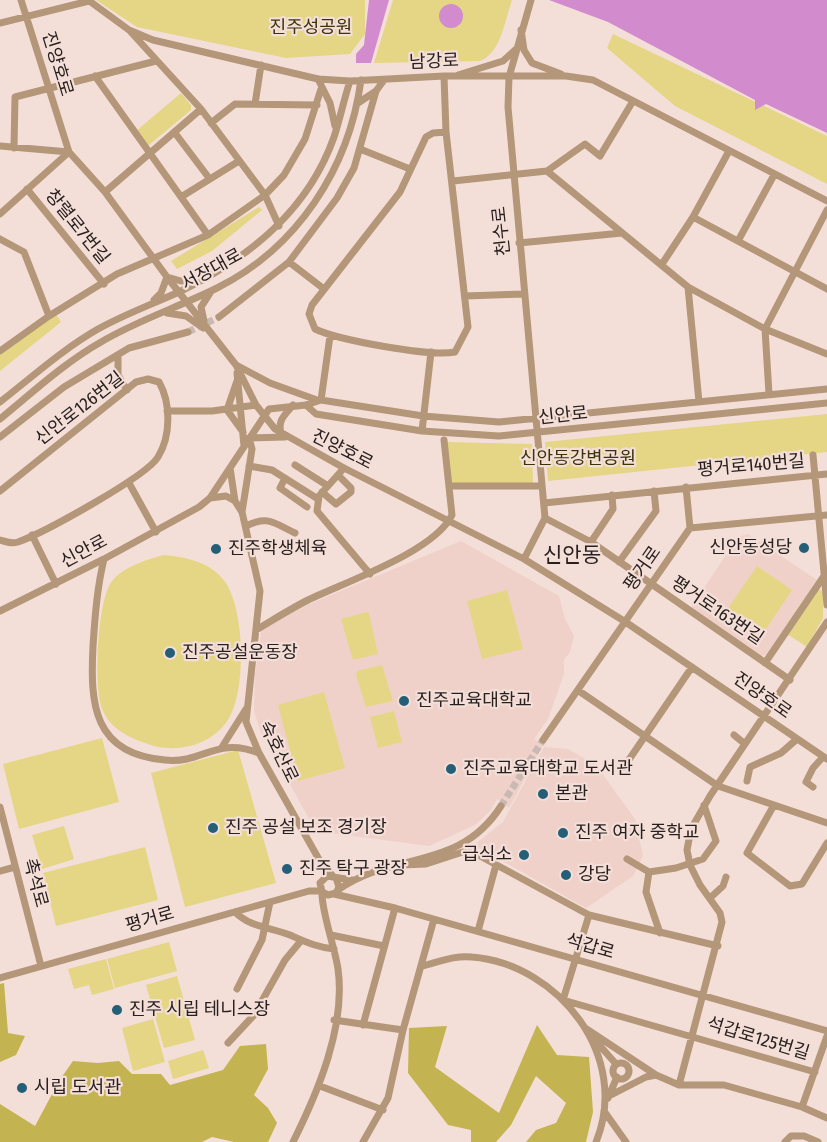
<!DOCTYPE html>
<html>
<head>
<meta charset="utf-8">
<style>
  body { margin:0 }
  canvas { display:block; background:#f3ded8 }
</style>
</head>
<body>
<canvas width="827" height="1142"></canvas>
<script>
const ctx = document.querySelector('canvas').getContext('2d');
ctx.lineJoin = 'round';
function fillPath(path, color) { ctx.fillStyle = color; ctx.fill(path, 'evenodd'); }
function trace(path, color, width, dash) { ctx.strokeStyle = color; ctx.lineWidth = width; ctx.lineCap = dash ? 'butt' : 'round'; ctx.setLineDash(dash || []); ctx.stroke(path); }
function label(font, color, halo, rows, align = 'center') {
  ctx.font = font + ' "Fira Sans Condensed","Noto Sans KR",sans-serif'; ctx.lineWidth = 4.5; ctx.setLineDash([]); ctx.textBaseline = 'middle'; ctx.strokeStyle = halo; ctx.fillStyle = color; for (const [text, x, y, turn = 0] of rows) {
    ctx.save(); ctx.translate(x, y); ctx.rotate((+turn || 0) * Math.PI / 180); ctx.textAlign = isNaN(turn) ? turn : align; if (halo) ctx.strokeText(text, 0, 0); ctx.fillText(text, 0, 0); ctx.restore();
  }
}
const built = new Path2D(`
  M748,534L817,580L766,655L760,656L692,610V606L738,537Z
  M461,541L559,596L565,619L574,636L570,652L564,660V674L548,719L534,739L543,745L509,808L497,799L491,810L475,825L429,846L316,831L261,733L254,711L255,675L262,627L307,605Z
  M544,747L568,749L596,765L635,819L643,856L633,876L586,908L474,845L503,822Z`);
const green = new Path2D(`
  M96,0H365V34L350,54L286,58L137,27Z
  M393,0H512C505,20 501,53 480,61L374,63Z
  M613,34L827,136V184L675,106L607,48Z
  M181,93L191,105V110L149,145L144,144L135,132Z
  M259,207L262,210L212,251L177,269L171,261Z
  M54,311L61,322L0,371V352Z
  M827,414V452L548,481L545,442Z
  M446,442L532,444L533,485L450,483Z
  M164,555C185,557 207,561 222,578C245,603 247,689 229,718C213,746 174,755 145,743C128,737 111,729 103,711C93,689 97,600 112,581C123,567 148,559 164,555Z
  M757,566L792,590L764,632L728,608Z
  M818,589L823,591V618L807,647L787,634Z
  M507,590L523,649L482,659L467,601Z
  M367,612L369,613L378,654L353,660L341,619Z
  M382,665L393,701L366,707L356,675L357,671Z
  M324,692L345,768L298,781L278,705Z
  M394,711L402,742L378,748L370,717Z
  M102,738L119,802L19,829L3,764Z
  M238,750L276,883L185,907L151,773Z
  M64,826L74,859L42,869L32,835Z
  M145,847L158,900L56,926L43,873Z
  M169,942L177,971L115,988L107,959Z
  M106,959L114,989L92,995L89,985L74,989L68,969Z
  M177,976L195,1040L164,1048L146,985Z
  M153,1019L165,1062L133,1071L122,1028Z
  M203,1050L209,1068L173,1079L168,1061Z`);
const forest = new Path2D(`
  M4,983L8,1033L25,1036L16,1055L0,1062V984Z
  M537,1025L557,1055L589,1057L593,1112L586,1142H526L536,1130L556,1123L566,1103L536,1076L511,1125L496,1142H471V1130L448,1125L408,1073L409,1028L447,1026L435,1067L499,1113Z
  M266,1044L268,1069L254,1095L268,1108L277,1123L268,1142H234L212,1137L202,1142H0V1104L35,1126L59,1081L73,1061L98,1063L119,1061L132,1074H161L170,1085L223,1070L240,1046Z`);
const water = new Path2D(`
  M369,0H389L371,63H356V54L364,45Z
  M549,0H827V133L766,104L755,110V100L608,22Z
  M439 16a12 12 0 1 1 24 0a12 12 0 1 1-24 0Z`);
const minorTunnel = new Path2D(`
  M188,332L219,317
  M501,806L543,740`);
const minor = new Path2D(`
  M21,0L69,152L105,192L167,277L236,365L256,405L275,429L344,468L524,559L624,621L827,759
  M88,0L129,30L153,40L318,79L350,81L444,76H566L593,80L827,201
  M0,23L89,1
  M521,30L524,50L532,63L561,74
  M130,31L201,109L265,195L279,226
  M458,75L503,61L515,50
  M95,76L208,235
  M444,76L446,132L468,327L455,352C430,357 338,340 315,329L309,314L312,305L400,192L426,137L433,133L446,132
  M318,79L330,103L335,126
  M358,103L376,91L384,80
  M255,104L261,65
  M211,123L235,104L317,105
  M175,133L209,178
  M0,146L69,152
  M14,148L15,97L156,61
  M360,149L410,169
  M547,171L585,144L600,156L633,101
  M453,181L547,171L688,287L699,402
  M27,189L104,284
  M105,192L201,109
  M181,197L239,161
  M0,214L69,152
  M693,217L827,289
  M0,239L24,252L49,316
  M738,241L774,175
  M519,243L622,233
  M289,262L324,289
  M662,264L693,217L729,151
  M688,287L765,329L827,354
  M465,296L523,294
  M154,300L161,293L167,277L181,281L196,280
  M167,313L186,316L203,328
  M219,317L289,262L337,198L354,168L376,91
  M204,321L201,307L210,293
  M765,329L827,210
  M765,329L769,394
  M0,351L49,316L117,274L208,235L265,195L284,175L305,139L321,89
  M118,355V375L127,390
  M238,366L270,383L317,400
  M237,373L244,446
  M237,381L227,410L243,432
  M321,400L330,336
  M0,402C32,377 63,349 98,329C125,314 153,304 181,291C249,258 308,211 334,137C340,119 344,99 350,81
  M306,405L316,414L422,431L499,436L827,403
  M167,411H212L256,405
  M0,419C33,392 64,363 101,342C138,320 179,307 217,288C297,248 349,169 361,80
  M422,431L431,352
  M281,433C277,420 286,414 293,405
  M0,437L64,387L129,348L188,332
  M813,455L827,605
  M295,465L328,486
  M249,466L272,470L318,499
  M230,468L235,501L242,512L260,591L246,722L259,753L321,863L333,876
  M344,468L319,496L317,511L370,574
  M285,478L280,488L307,507
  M129,483L156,532
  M449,486H542
  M686,487L690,528
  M0,491L136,382L148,379L159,382C171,403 171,436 158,457C146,477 43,533 18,542C11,544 6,542 0,540
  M322,492L336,504L351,492V488L338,475
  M210,498L226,496L235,501
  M544,503L827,474
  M242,512L252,449L249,438L285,437
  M545,518L591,542L790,680
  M246,526C268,515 274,523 295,533
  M32,535L56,584
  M591,542L613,509L612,495
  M104,559C97,588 95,616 93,646C90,704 93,754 165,760C204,764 215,736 259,753
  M524,559L545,518L508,107L509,77L531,0
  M619,562L656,511L654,491
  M0,611L104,559L199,507L210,498L269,409L306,405L321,400L423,416L499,422L827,389
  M256,630C273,620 290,609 308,600C345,582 434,552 452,515L444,440
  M765,663L824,576
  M579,691L718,786L827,823
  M734,735L745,744
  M543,740L690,528L827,515
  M222,747L246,709
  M624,767L692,667
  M747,781L750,767L781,753L797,739
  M813,787L806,782L813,768L823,757
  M774,805L747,853L790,886L802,884L827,843
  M0,807L41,966
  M627,859L649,872L676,868L703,859L716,841L704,805
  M402,865L426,864L469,850L589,915
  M0,871L15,867
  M649,872L646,892L660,933
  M336,878L339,887L336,893L328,895L322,892L320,883L327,876L352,880
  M338,890C392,851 459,872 501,806
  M334,894L395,908L827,1031
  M710,898L723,886L726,877
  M235,912C251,928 270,927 290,935C306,942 316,947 334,949
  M478,931L496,865
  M331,935L384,946
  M718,946L589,915L563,1000L815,1072
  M422,966C439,962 454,955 472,957C559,964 631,1057 596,1142
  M0,978L309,891H321
  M237,989L262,940L270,902
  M334,1020L403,1030
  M363,1025L395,908
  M585,1028L656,1075L679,1085H724L802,1107L827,1118
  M594,1039L616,1064
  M228,1043L254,1015L285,960L300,942
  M613 1071a8 8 0 1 1 16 0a8 8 0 1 1-16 0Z
  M679,1085L722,922L720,913L700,885L690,865L687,850L691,829L710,796L827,622
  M320,1086L383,1110
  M609,1096L646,1077L656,1075
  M608,1098L617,1077
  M802,1107L827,1036
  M604,1111L626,1142
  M293,1142C318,1092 346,1026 338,969C335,948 321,910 322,892
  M363,1142L388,1098L403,1030L434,919
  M785,1142L791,1136H804L818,1142`);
const markers = [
  [804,548,6,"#245e77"],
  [216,549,6,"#245e77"],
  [170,653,6,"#245e77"],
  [404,701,6,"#245e77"],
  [451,769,6,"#245e77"],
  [543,794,6,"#245e77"],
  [213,828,6,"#245e77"],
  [563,833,6,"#245e77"],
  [524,855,6,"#245e77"],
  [287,869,6,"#245e77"],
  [566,875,6,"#245e77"],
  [117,1010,6,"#245e77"],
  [22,1088,6,"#245e77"]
];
const parkNames = [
  ["진주성공원",311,28],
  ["신안동강변공원",578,459]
];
const streetNames = [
  ["남강로",434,62,-2],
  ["진양호로",57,64,73],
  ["창렬로7번길",77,227,51],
  ["천수로",502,231,-96],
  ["서장대로",212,270,-29],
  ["신안로126번길",80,409,-38],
  ["신안로",563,416,-6],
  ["진양호로",342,450,27],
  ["평거로140번길",751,466,-5],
  ["신안로",84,552,-28],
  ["평거로",643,569,-55],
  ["평거로163번길",717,611,34],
  ["진양호로",762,696,35],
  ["숙호산로",278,752,64],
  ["촉석로",35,883,75],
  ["평거로",150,920,-16],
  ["석갑로",590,947,16],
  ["석갑로125번길",758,1039,17]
];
const poiNames = [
  ["신안동성당",792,548,"right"],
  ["진주학생체육",228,549],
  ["진주공설운동장",182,653],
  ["진주교육대학교",416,701],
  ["진주교육대학교 도서관",463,769],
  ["본관",555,794],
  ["진주 공설 보조 경기장",225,828],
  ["진주 여자 중학교",575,833],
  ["급식소",512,855,"right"],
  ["진주 탁구 광장",299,869],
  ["강당",578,875],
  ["진주 시립 테니스장",129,1010],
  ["시립 도서관",34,1088]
];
const quarterNames = [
  ["신안동",572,556]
];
fillPath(built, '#efd1ca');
fillPath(green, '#e5d685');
fillPath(forest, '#c4b351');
fillPath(water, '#d28cce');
trace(minorTunnel, '#cab8b3', 7, [7, 3.5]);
trace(minor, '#b49679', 7);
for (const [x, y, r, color] of markers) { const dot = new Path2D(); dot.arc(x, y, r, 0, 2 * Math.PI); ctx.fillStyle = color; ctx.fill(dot); trace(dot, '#f3ded8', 2); }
label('18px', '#3b3409', '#f3ded8', parkNames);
label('18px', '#28201e', '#f3ded8', streetNames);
label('18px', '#28201e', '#f3ded8', poiNames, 'left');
label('21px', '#28201e', '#f3ded8', quarterNames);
</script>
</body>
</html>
